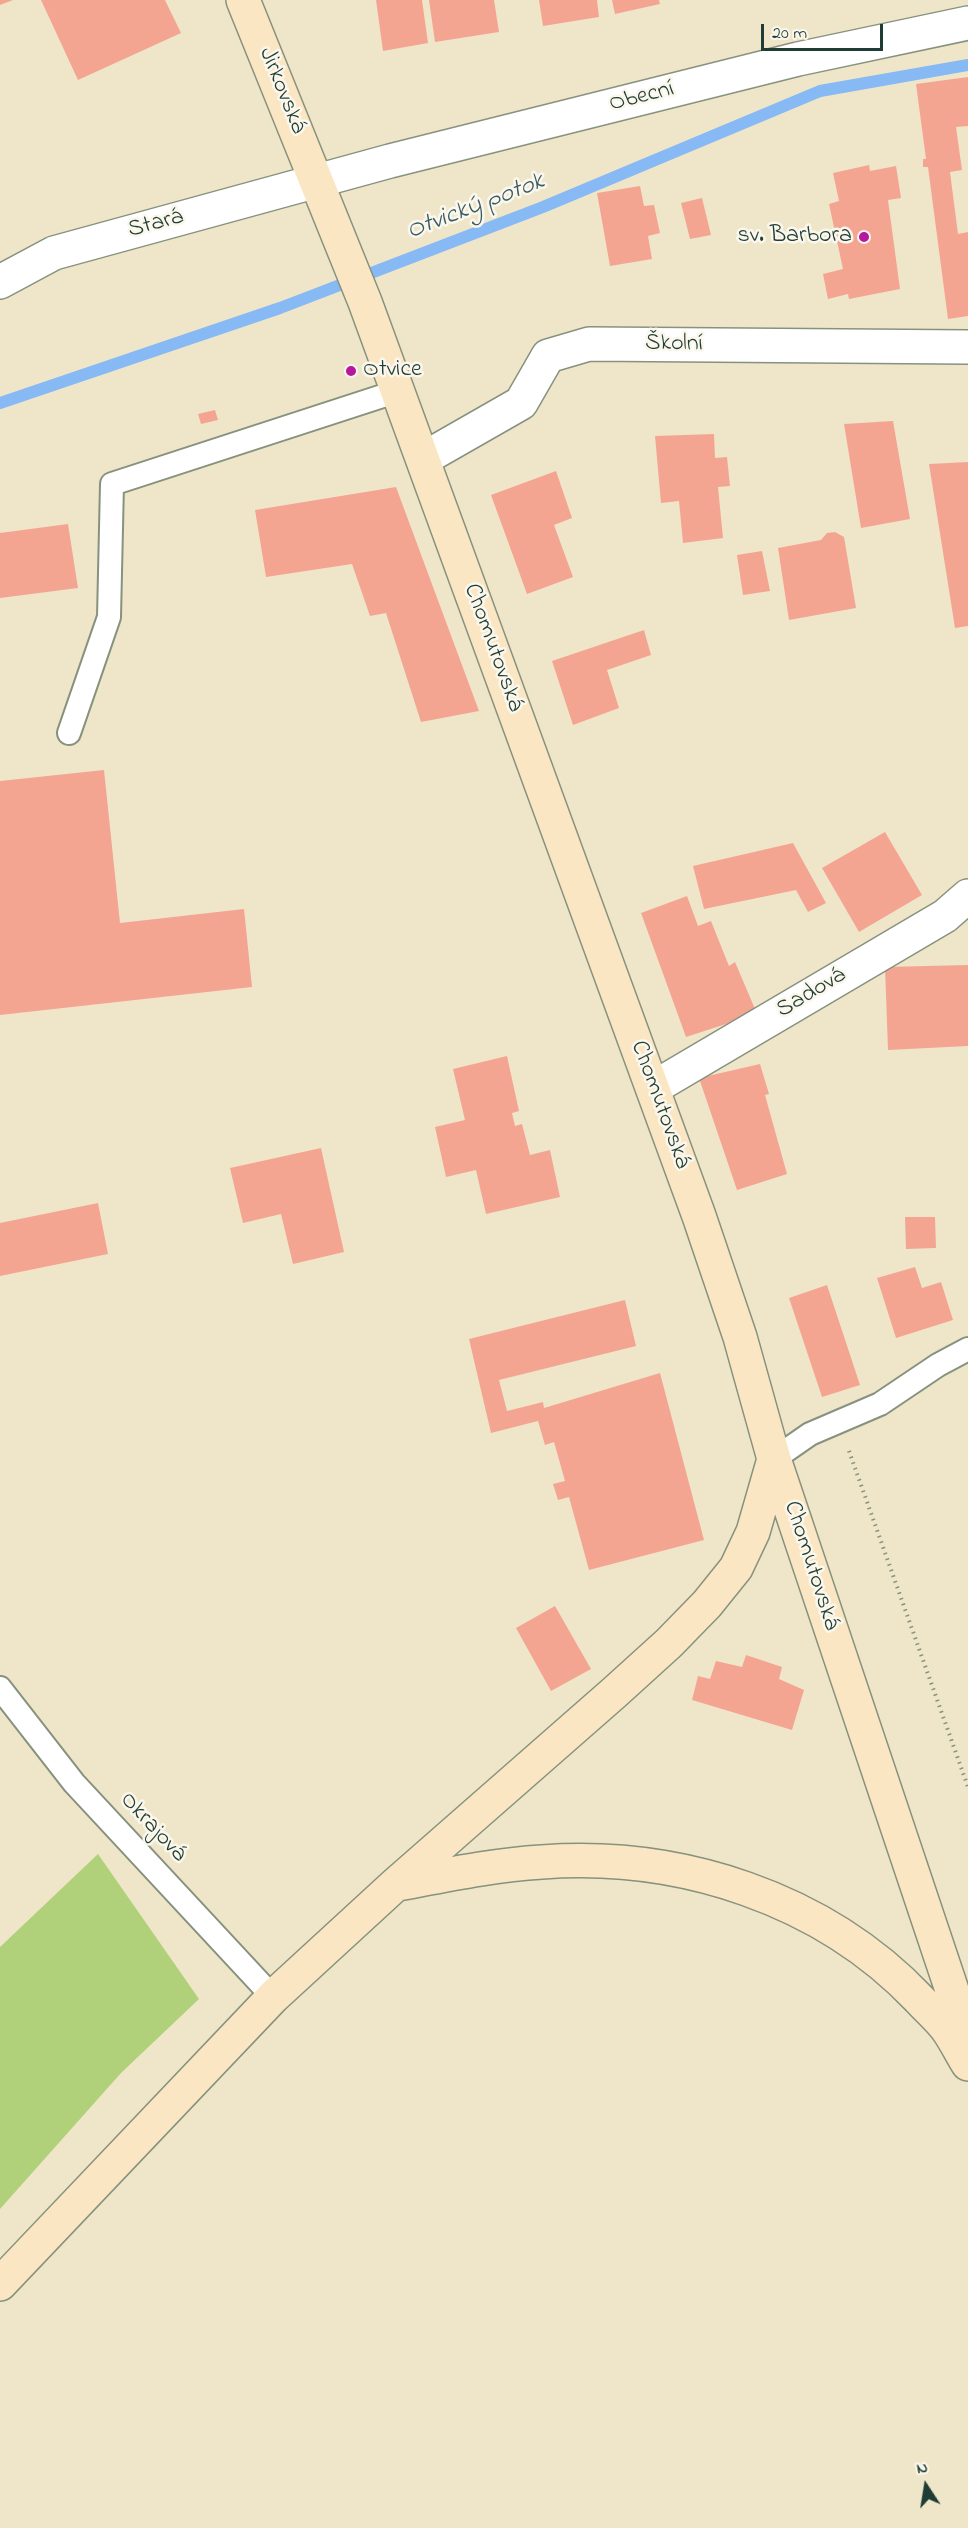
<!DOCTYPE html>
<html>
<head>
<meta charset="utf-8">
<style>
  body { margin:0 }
  #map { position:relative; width:968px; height:2528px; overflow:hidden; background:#efe6c9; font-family:"Indie Flower",sans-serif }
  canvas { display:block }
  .north { position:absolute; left:896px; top:2456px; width:60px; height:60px; -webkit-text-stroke:4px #fbf7ec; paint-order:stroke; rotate:348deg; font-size:16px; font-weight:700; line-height:24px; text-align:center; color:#1f3d34 }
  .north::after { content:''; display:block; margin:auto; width:21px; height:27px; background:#1f3d34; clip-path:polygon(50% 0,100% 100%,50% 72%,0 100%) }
  .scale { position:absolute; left:761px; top:24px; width:122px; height:27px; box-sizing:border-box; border:3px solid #1f3d34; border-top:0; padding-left:8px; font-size:18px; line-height:21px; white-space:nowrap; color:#1f3d34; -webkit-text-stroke:4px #fbf7ec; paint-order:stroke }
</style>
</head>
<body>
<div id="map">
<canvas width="968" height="2528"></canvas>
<div class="north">N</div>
<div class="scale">20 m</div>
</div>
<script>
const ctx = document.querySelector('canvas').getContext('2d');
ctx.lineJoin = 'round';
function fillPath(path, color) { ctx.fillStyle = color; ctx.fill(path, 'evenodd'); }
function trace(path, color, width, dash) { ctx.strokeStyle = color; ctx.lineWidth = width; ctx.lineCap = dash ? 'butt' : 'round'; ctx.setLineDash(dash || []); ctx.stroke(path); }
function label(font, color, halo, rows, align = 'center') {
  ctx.font = font + ' "Indie Flower",sans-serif'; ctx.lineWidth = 5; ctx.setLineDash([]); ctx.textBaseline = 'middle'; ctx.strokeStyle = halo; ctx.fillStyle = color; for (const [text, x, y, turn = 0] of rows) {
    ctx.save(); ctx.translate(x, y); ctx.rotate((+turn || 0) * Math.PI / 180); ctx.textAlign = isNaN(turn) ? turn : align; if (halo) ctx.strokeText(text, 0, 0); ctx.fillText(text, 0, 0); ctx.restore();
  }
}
const green = new Path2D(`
  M98,1854L199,1999L121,2073L0,2209V1947Z`);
const stream = new Path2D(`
  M0,403L280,308L543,207L820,91L968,65`);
const building = new Path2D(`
  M0,0H13L0,5Z
  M41,0H165L181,33L78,80Z
  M376,0H422L428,43L383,51Z
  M429,0H494L499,32L435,42Z
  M539,0H597L599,17L543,26Z
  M612,0H659L660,4L615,14Z
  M968,77V126L956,127L962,170L950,172L958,234L968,232V316L948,319L928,167H923V159H926L916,84Z
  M869,165L870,171L896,166L901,198L888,200L900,289L849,299L848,294L828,299L823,274L843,269L829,204L839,201L833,173Z
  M640,186L644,206L654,205L660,233L648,236L652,259L610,266L597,193Z
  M702,198L711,235L690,239L681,203Z
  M215,410L218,420L201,424L198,414Z
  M893,421L910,519L861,528L844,424Z
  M714,434L715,458L727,457L730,486L718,487L723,538L683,543L679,501L661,503L655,436Z
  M968,462V626L955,628L929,464Z
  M556,471L572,518L554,525L573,577L527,594L491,495Z
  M396,487L479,711L421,722L386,613L370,616L352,564L266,577L255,510Z
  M68,524L78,588L0,598V533Z
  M835,532L844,537L856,608L789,620L778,548L821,540L827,533Z
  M762,551L770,591L743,595L737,555Z
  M644,630L651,655L607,670L619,708L573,725L552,661Z
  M104,770L120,923L244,909L252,987L0,1015V781Z
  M885,832L922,895L859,932L822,868Z
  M793,843L826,903L808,912L796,890L704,909L693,866Z
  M687,896L698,926L711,921L729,966L735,962L755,1009L726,1024L686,1037L641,913Z
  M968,965V1046L888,1050L885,967Z
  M507,1056L519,1111L512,1113L515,1126L522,1124L530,1155L550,1150L560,1197L486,1214L476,1170L446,1177L435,1127L465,1120L453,1069Z
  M760,1064L769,1094L765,1095L787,1174L737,1190L699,1078Z
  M321,1148L344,1252L293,1264L281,1214L243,1223L230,1168Z
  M98,1203L108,1254L0,1276V1223Z
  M905,1217H935L936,1248L906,1249Z
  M915,1267L922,1288L941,1282L953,1320L896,1338L877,1278Z
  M827,1285L860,1385L822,1397L789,1298Z
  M625,1300L636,1346L499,1380L507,1411L543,1402L544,1408L660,1373L704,1540L589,1570L569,1497L558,1500L553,1484L565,1481L554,1442L545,1445L538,1421L491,1433L469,1339Z
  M555,1606L591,1669L551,1691L516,1628Z
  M746,1655L782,1667L779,1679L804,1690L792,1730L692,1700L698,1676L710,1679L716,1661L742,1667Z`);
const path = new Path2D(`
  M849,1451L968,1787`);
const service = new Path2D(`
  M69,733L109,617L112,484L398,391
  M774,1459L810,1434L880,1404L938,1365L968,1349
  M0,1688L74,1783L273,1997`);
const minor = new Path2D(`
  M0,282L54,253L390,161L798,59L968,23
  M423,459L521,403L548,356L589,344L968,347
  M653,1088L945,916L968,896`);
const secondary = new Path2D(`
  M243,0L365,302L699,1216L740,1337L774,1459L968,2038
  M398,1884C446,1875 493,1865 542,1862C680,1852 823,1898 919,1999C928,2009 939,2018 947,2029C955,2040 961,2053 968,2064
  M0,2284L273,1997L396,1884L615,1692L669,1643L707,1604L736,1568L753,1532L774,1459`);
const markers = [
  [864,237,6,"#b5179e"],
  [351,371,6,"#b5179e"]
];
const streetNames = [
  ["Jirkovská",281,91,68],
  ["Obecní",642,98,-14],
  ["Stará",156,225,-15],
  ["Školní",674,345,1],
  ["Chomutovská",492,648,70],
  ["Sadová",812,994,-31],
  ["Chomutovská",659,1105,70],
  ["Chomutovská",810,1566,72],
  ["Okrajová",152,1828,47]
];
const poiNames = [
  ["sv. Barbora",852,237],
  ["Otvice",363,371,"left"]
];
const waterNames = [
  ["Otvický potok",476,208,-21]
];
fillPath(green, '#b0d179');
trace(stream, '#87b9f4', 12);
fillPath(building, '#f4a592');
trace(service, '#87927e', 26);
trace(minor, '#87927e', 36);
trace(secondary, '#87927e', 36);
trace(path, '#87927e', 4, [1.5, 4.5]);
trace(service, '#fff', 22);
trace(minor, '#fff', 33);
trace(secondary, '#fbe6c4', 33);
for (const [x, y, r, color] of markers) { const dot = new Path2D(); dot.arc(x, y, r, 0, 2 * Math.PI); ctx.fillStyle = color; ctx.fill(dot); trace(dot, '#fbf7ec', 2); }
label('24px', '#1f3d34', '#fbf7ec', streetNames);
label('24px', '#1f3d34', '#fbf7ec', poiNames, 'right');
label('italic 26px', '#395c64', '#fbf7ec', waterNames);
</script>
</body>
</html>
